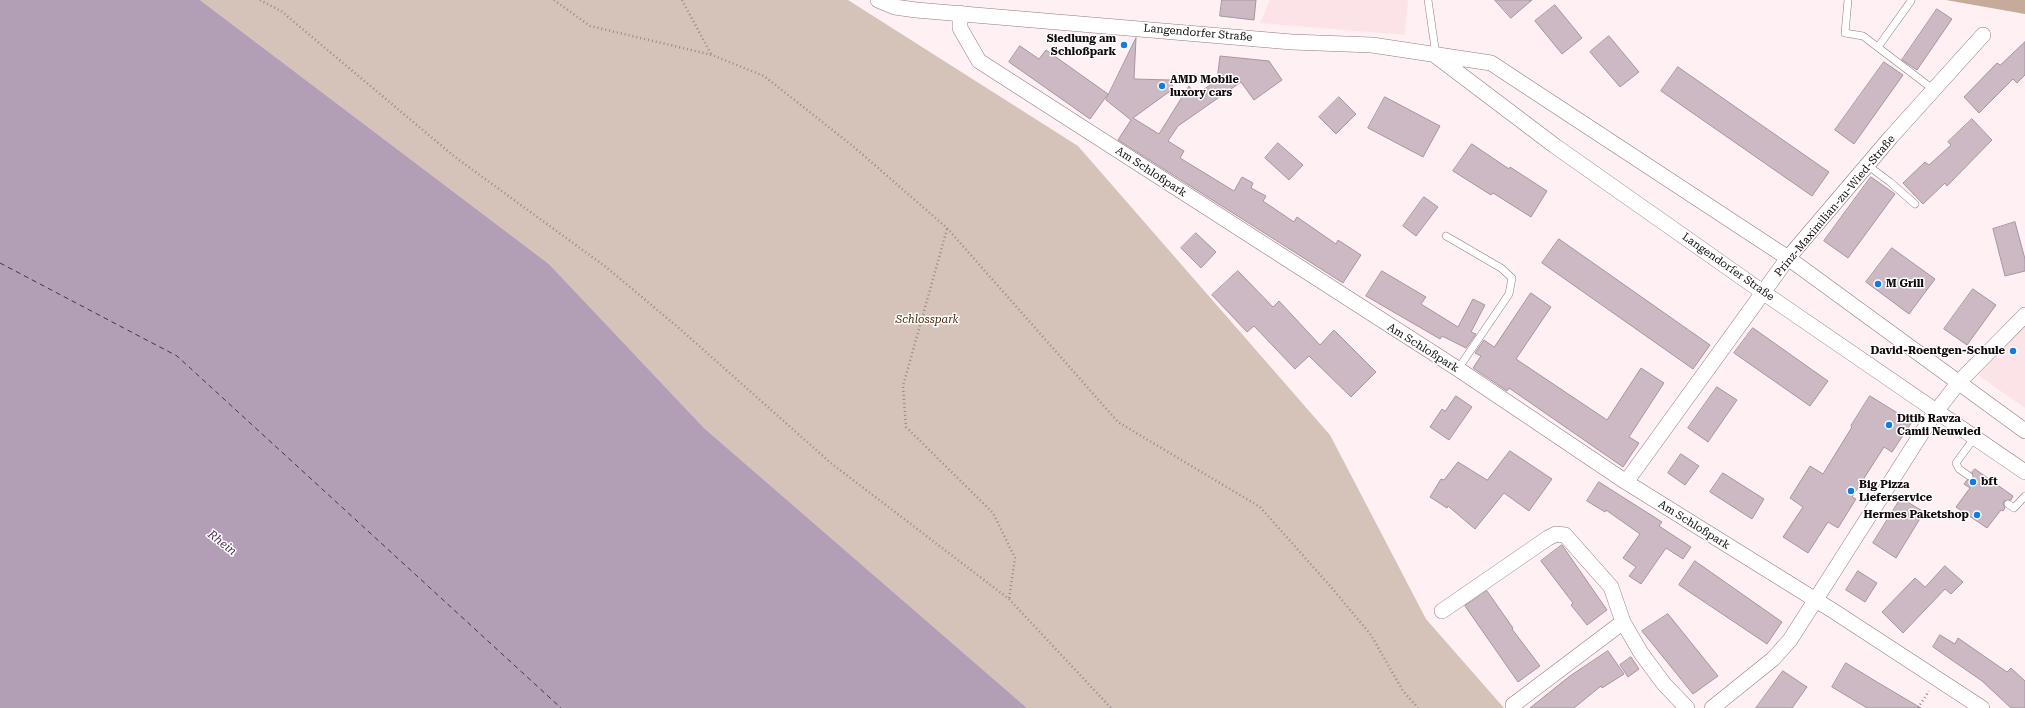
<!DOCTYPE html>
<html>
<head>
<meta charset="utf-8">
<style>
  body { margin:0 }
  canvas { display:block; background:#fef0f3 }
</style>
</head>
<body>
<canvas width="2025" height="708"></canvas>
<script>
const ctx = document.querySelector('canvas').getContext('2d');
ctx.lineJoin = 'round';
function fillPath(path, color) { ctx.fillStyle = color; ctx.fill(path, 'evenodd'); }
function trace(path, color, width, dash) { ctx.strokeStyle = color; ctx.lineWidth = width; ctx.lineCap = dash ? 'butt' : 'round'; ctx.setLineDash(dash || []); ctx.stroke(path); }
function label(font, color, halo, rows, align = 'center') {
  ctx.font = font + ' "Roboto Serif",serif'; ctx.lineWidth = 3; ctx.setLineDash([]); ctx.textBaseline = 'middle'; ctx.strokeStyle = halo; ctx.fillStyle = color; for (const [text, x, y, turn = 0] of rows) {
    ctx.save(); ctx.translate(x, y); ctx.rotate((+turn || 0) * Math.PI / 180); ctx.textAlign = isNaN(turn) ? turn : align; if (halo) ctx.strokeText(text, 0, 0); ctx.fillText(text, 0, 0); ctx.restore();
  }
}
const built = new Path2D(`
  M1270,0H1408L1405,35L1260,23Z
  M2025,326V408L1978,375Z`);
const green = new Path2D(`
  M200,0H848L1078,146L1330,435L1426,619L1504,708H1027L704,428L549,264Z`);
const forest = new Path2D(`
  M1946,0H2025V14Z`);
const water = new Path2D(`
  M0,0H200L549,264L704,428L1027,708H0Z`);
const ferry = new Path2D(`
  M0,263L177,356L561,708`);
const building = new Path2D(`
  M1222,0H1256L1254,20L1220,16Z
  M1495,0H1532L1511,18Z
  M1555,5L1582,38L1562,54L1535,21Z
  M1937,9L1952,19L1917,70L1902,60Z
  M1609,36L1639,72L1620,87L1590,52Z
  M1136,38L1134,79L1171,80L1173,89L1133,118L1159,134L1189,86L1196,95L1217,80L1220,56L1269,61L1282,80L1254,100L1241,82L1178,126L1168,141L1184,151L1180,158L1234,191L1242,177L1253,183L1251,188L1266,196L1263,201L1294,222L1297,217L1336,244L1338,240L1361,255L1343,283L1118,140L1131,120L1106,100Z
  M2025,42V75L2017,83L2013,79L1979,113L1964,97L1997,63L2000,65Z
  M1020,46L1039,59L1046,50L1108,94L1090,119L1009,62Z
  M1884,62L1903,75L1854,144L1835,130Z
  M1678,67L1829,172L1812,196L1661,91Z
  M1339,97L1356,114L1336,134L1319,117Z
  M1385,97L1440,126L1423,157L1368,128Z
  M1972,119L1992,140L1947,186L1945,183L1923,204L1903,183L1925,162L1929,165L1951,145L1948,142Z
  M1278,143L1303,165L1289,180L1265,158Z
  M1472,144L1509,169L1510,167L1547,191L1531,217L1493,193L1491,195L1453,171Z
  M1871,177L1895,194L1848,258L1824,241Z
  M1424,197L1438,207L1416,236L1403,226Z
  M2015,222L2025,259V271L2005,276L1993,229Z
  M1196,233L1216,252L1201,268L1181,248Z
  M1559,239L1710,345L1693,369L1542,263Z
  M1892,248L1935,279L1909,314L1866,282Z
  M1238,271L1273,307L1279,301L1320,345L1334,330L1376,372L1351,397L1309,356L1295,369L1254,326L1247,332L1212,295Z
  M1382,271L1426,297L1421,304L1458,327L1473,299L1485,305L1471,332L1476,334L1466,348L1442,336L1440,339L1366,296Z
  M1973,289L1996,305L1967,345L1944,329Z
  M1531,293L1551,307L1516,359L1607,420L1641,368L1664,383L1629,437L1639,443L1623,467L1509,388L1507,391L1473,368L1481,356L1475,353L1484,340L1494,347Z
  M1753,328L1828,381L1810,406L1734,353Z
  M1717,387L1737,400L1708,442L1688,428Z
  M1456,396L1472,407L1449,440L1430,427L1442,409L1445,411Z
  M1870,396L1912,422L1892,452L1884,447L1852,497L1856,499L1838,528L1828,522L1808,553L1783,537L1803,507L1790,498L1810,466L1823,474L1852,427L1851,426Z
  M1510,451L1552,479L1529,511L1504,493L1475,529L1448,506L1447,508L1430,497L1441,479L1444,480L1458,462L1487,480Z
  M1681,454L1699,466L1685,485L1668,473Z
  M1975,469L2013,496L2011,500L2004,501L2003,504L2005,508L2003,511L2001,510L1987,528L1956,507L1970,488L1964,484L1967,480L1973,479L1972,472Z
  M1723,473L1764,499L1752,519L1710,492Z
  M1599,482L1662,522L1659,526L1691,547L1683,559L1666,548L1641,584L1629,576L1636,567L1623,558L1640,534L1606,510L1605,512L1587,501Z
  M1901,498L1924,512L1896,558L1873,543Z
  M1562,545L1607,610L1587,625L1571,605L1573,603L1541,561Z
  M1695,561L1782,622L1767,644L1679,585Z
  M1945,566L1963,582L1951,594L1945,589L1903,633L1882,612L1915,578L1925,587Z
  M1858,571L1877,583L1865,602L1846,590Z
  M1487,591L1513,628L1512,629L1540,666L1518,682L1465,606Z
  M1668,614L1718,676L1693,694L1642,631Z
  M1940,635L1955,644L1958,638L2007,672L2011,668L2025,681V708H2011L1982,681L1933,647Z
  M1608,651L1624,674L1602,688L1601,686L1574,708H1530L1570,676Z
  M1631,657L1639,669L1628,677L1620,665Z
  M1846,663L1877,682L1921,708H1867L1832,687Z
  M1783,671L1807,687L1792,708H1756Z`);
const path = new Path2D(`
  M260,0L281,11L455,157L606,267L680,329L832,464L1009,599L1111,708
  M554,0L590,26L712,55L764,76L854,147L947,228L1118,422L1260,507L1331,587L1371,635L1403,691L1418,708
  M682,0L711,54
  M947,229L903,386L906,427L993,513L1015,558L1009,599
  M1918,708L1929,691`);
const service = new Path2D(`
  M1428,0L1436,55
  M1848,0L1845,33L1863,36L1934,90
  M1878,47L1911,1
  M1867,165L1890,182L1915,204
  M1446,236L1501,268L1512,278L1509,294L1458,369
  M1969,476L1959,469L1956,463L1975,437
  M2008,504L2014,508L2025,496`);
const minor = new Path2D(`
  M878,0L895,7L916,10L1292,42L1372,45L1491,63L1788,258L2025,431
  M960,13V28L979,61L1458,369L1626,482L1835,612L1982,708
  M1436,56L1555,146L1764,293L2025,472
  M1626,482L1788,258L1891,137L1983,35
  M1442,611L1548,538L1556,534L1565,535L1611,587L1623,622L1641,653L1664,684L1687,708
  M1513,705L1623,622
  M1712,708L1773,659L1790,640L1932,417L1958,383L2025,315`);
const markers = [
  [1124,45,4,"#137ce3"],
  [1162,86,4,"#137ce3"],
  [1878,284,4,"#137ce3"],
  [2013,351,4,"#137ce3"],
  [1889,425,4,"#137ce3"],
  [1973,482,4,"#137ce3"],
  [1851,491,4,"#137ce3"],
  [1977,515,4,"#137ce3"]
];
const streetNames = [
  ["Langendorfer Straße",1198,33,5],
  ["Am Schloßpark",1151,172,33],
  ["Prinz-Maximilian-zu-Wied-Straße",1835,206,-50],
  ["Langendorfer Straße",1728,267,35],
  ["Am Schloßpark",1423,348,32],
  ["Am Schloßpark",1694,525,32]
];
const poiNames = [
  ["Siedlung am",1116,39,"right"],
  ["Schloßpark",1116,52,"right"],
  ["AMD Mobile",1170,80],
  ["luxory cars",1170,93],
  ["M Grill",1886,284],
  ["David-Roentgen-Schule",2005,351,"right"],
  ["Ditib Ravza",1897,419],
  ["Camii Neuwied",1897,432],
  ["bft",1981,482],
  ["Big Pizza",1859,485],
  ["Lieferservice",1859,498],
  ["Hermes Paketshop",1969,515,"right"]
];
const parkNames = [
  ["Schlosspark",927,320]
];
const waterNames = [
  ["Rhein",222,543,38]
];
fillPath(built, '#fce3e7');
fillPath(green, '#d5c3ba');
fillPath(forest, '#c6aa9a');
fillPath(water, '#b29eb5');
trace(ferry, '#4d2f52', 1, [5, 4]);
fillPath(building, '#ccb9c4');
trace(building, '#a7959f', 1);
trace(service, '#8f7b7f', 8);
trace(minor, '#8f7b7f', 16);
trace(path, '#93898b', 2.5, [1, 3]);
trace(service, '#fff', 7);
trace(minor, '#fff', 15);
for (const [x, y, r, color] of markers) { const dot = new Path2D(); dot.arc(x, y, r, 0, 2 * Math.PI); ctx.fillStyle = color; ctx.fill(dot); trace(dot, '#fff', 1.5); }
label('11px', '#120b0d', '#fff', streetNames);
label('bold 11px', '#120b0d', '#fff', poiNames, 'left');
label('italic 11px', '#4f270e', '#fff', parkNames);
label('italic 12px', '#4d2f52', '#fff', waterNames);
</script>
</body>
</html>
